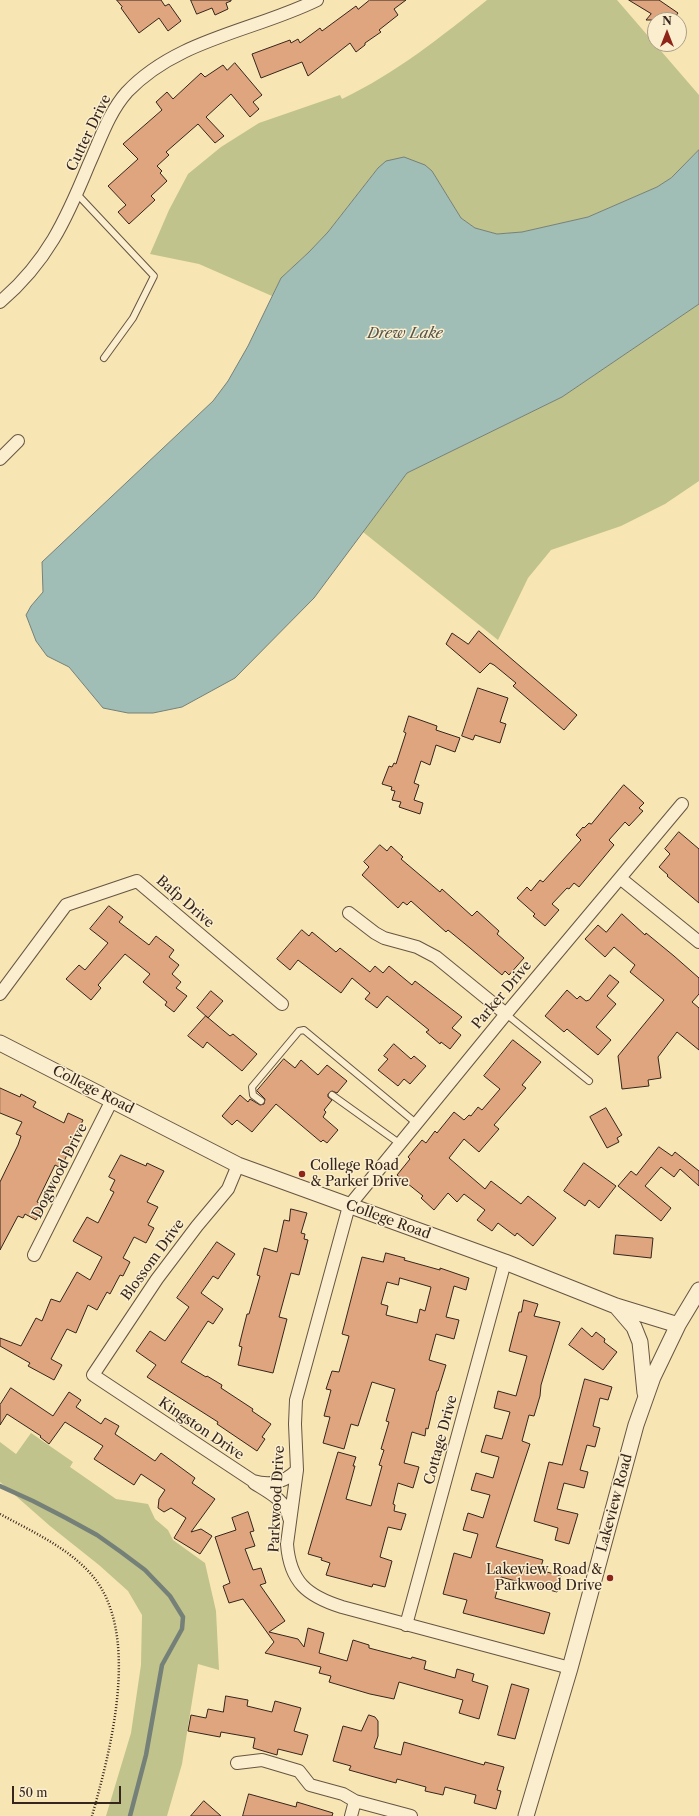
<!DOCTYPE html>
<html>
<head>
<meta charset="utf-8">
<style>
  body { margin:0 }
  #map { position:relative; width:699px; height:1816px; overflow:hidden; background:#f8e5b4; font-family:"Libre Caslon Text",serif }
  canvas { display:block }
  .north { position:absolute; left:647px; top:12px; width:40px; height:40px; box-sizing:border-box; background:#faeece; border:1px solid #ab9e87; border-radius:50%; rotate:0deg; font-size:11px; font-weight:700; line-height:16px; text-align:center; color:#35251c }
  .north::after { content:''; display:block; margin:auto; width:14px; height:18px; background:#8f2418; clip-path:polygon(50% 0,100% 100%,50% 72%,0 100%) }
  .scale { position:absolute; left:12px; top:1786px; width:109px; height:18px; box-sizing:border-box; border:2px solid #35251c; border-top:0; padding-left:5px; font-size:12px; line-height:14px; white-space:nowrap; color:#35251c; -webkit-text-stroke:3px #faeece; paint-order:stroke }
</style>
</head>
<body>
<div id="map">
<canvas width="699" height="1816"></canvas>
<div class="north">N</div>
<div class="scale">50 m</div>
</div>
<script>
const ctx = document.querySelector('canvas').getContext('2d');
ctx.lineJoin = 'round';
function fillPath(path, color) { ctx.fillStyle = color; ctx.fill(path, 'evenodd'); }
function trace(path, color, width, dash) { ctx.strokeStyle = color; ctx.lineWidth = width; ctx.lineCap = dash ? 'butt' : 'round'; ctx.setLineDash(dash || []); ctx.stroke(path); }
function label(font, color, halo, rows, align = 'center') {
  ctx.font = font + ' "Libre Caslon Text",serif'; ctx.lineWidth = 3; ctx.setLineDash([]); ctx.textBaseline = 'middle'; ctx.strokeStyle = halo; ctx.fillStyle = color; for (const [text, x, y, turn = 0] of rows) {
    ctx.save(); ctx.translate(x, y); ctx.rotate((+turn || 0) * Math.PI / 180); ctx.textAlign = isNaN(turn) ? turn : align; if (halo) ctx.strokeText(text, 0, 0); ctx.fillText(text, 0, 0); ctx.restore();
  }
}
const green = new Path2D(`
  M487,0H617L699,95V150L671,178L657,187L588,217L522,232L497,234L475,228L461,218L432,171L378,168L328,232L309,252L281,278L272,296L199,264L150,254L169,210L188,174L221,147L259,123L340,95L342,99C396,73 441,37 487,0Z
  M699,304V481L665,504L621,526L551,550L528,578L498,640L363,532L407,473L562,397Z
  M31,1433L73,1462L70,1467L116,1499L148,1504L155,1519L168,1530L173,1540L205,1563L216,1611L219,1670L198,1664L182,1764L167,1816H106L131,1733L141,1665L142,1615L128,1591L99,1565L50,1526L0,1482V1442L16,1454Z`);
const water = new Path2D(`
  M699,150V304L562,397L407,473L314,598L235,678L182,707L153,713H128L103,708L69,667L47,656L36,641L26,615L31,606L43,592L42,562L213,401L228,381L248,346L281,278L309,252L328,232L378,168L386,161L404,157L425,165L432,171L461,218L475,228L497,234L522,232L588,217L657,187L671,178Z`);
const stream = new Path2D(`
  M0,1486L33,1501L66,1518L97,1535L121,1552L145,1570L170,1596L183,1617L182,1629L162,1665L146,1755L130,1816`);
const building = new Path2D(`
  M117,0H161L165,6L169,4L181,21L168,31L159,18L139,33L121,8L122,7Z
  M191,0H231V1L226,3L228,9L215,15L212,8L197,14Z
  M370,0H406L394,9L398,15L379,30L381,32L365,43V45L356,52L350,43L308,76L302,62L261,78L252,54L290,40L291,43L298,39L300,43L320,28L322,31L356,6L358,9Z
  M629,0H659L678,13L673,20H646L651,14Z
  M235,63L262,95L253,102L259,109L250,117L231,94L206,117L224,136L215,143L198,124L166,152L169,155L157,166L162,171L160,173L167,181L151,196L155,200L129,224L118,212L126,205L108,186L138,159L123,144L162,110L156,102L167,92L173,99L201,73L205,77L223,65L227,70Z
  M479,631L577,715L564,730L513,686L516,683L494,665L490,663L480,673L446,644L452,633L468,644Z
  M478,688L508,698L500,722L506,724L500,743L475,735L473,740L462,736Z
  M409,716L437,726L436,730L460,738L455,752L436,745L430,765L421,761L414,783L419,785L414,800L423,803L420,814L399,807L401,802L392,800L395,791L391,790L392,787L382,784L389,766L392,767L394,763L396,764L406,733L404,732Z
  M624,785L644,803L639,808L643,811L629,826L625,822L609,840L614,845L579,887L574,883L569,889L567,888L552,904L559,910L545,926L533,916L535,914L517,898L527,887L531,891L540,880L543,882L581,840L576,835L583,827L584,828L589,823L591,824Z
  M679,832L699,849V903L667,876L668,875L659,867L670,854L665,849Z
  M380,845L387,851L391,846L403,857L401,859L440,892L442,889L472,916L477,911L499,931L497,934L524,958L509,975L505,971L502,975L470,948L448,930L446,932L411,901L407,905L403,902L398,908L362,875L369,867L364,862Z
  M109,906L123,917L119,922L149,945L156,936L174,950L169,957L179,965L172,974L181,982L176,988L187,996L174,1012L165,1005L167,1002L143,982L150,974L125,954L98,985L101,988L91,1000L66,979L79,965L85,970L108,943L90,929Z
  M622,914L645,935L646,933L674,956L699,978V994L692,1002L699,1008V1050L677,1032L658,1057L661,1078L648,1080L649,1086L622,1089L618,1056L664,1000L630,972L635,965L614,947L605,957L585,939L598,925L606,932Z
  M302,930L309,936L312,932L336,952L340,948L370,972L375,966L383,973L389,966L412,985L415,981L462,1017L452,1028L461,1035L450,1049L441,1042L440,1044L426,1032L429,1030L387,996L377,1008L365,999L370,993L352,978L341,993L298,960L290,970L277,959Z
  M610,975L619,982L607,996L616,1004L596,1027L611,1040L598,1055L567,1029L564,1032L545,1016L567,990L577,999L580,996L586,1001L589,1000Z
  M211,991L223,1001L208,1018L197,1008Z
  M206,1016L230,1036L233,1034L257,1054L242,1071L207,1042L203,1048L188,1036Z
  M513,1040L541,1062L522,1085L526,1088L494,1125L499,1129L479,1152L464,1139L449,1158L485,1189L491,1181L521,1204L528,1196L556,1218L533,1246L517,1233L515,1236L498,1223L492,1231L477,1220L485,1210L464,1194L457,1202L448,1193L434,1210L421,1198L423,1196L397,1175L410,1159L408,1157L422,1140L426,1143L435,1131L437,1133L454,1112L464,1120L469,1115L471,1116L478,1107L482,1110L500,1089L484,1076Z
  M394,1044L411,1059L414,1056L426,1066L410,1084L404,1079L398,1086L378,1070L388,1059L384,1056Z
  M284,1059L295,1068L301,1060L318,1075L327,1065L347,1081L337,1093L332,1091L328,1094V1097L332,1100L324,1110L326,1112L323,1117L338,1130L327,1143L323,1140L321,1142L276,1104L252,1132L237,1120L232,1125L222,1116L240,1095L248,1102L250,1099L260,1105L264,1104L265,1099L257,1091Z
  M0,1088L20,1097L21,1094L36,1102L33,1107L64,1123L68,1113L83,1120L61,1168L55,1165L37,1202L44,1205L36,1220L25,1214L23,1218L18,1216L0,1250V1182L18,1145L21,1136L16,1134L22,1122L0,1113Z
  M606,1108L622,1135L617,1138L619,1142L607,1148L590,1117Z
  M659,1147L672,1156L675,1152L699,1171V1186L680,1169L674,1177L661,1167L645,1186L671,1208L661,1221L618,1186L631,1171L636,1175Z
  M121,1155L146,1166L147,1163L164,1171L147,1202L158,1207L148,1225L154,1228L146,1243L134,1237L123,1258L130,1262L123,1276L120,1275L110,1294L107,1292L97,1310L88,1305L76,1333L67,1329L51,1359L62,1365L54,1380L28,1366L30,1363L0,1346V1338L21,1346L36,1318L42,1321L51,1299L60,1302L77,1272L90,1280L102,1257L73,1241L87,1217L98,1223L114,1192L110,1190L115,1180L109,1177Z
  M584,1163L616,1186L599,1208L589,1200L585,1206L564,1191Z
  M291,1209L307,1213L301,1233L305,1234L304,1239L308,1240L299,1275L291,1273L279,1317L287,1319L273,1373L238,1365L242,1347L239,1346L247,1314H249L260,1276L257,1275L264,1248L277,1252L284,1220L289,1221Z
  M616,1235L653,1238L651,1258L614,1254Z
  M217,1242L235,1254L218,1279L213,1276L201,1293L223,1309L213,1324L208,1321L181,1362L206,1377L207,1376L222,1385L221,1388L253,1409L252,1411L271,1424L262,1437L265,1439L257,1451L217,1424L218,1422L147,1377L156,1365L136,1351L150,1331L165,1341L189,1307L177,1298Z
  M386,1253L405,1258L404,1260L440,1270V1268L469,1278L466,1290L454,1286L446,1317L459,1320L454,1339L436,1334L429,1360L446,1365L438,1391H437L428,1429L426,1428L425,1436L412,1432L404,1463L419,1467L413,1488L398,1483L393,1504L395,1505L394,1511L406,1514L401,1530L388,1527L380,1557L392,1561L385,1587L373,1584L372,1587L326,1575L330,1563L321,1560L322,1558L308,1554L338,1452L356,1457L353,1466H355L346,1499L371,1506L382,1466L379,1465L384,1450L381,1449L389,1422L386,1421L395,1389L372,1382L358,1426L351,1424L344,1449L323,1443L330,1417L324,1416L331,1390L326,1389L332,1371L339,1372L349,1336L342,1334L362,1257L383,1262ZM400,1278L431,1287L425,1311L420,1309L417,1323L386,1315L388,1306L381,1304L387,1282L398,1285Z
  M524,1300L538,1304L534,1316L560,1322L541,1385L540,1396L534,1416L529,1415L522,1441L530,1444L496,1547L543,1560L540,1570L561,1576L557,1592L501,1577L495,1598L550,1613L544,1634L463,1613L467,1600L443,1594L454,1553L471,1558L478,1534L463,1530L468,1513L483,1518L490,1495L471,1490L476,1473L493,1478L499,1457L481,1452L486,1435L502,1439L510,1412L494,1408L498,1391L516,1396L527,1356L509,1351L519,1312H521Z
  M582,1328L592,1337L596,1332L605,1339L604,1342L617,1352L603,1370L569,1345Z
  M585,1379L612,1387L608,1400L600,1398L593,1426L600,1428L595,1447L587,1445L580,1470L588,1472L584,1488L564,1483L557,1509L578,1514L569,1544L555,1540L558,1528L534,1521L549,1462L562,1465Z
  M11,1388L53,1416L69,1392L81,1400L76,1407L101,1424L105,1418L119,1426L115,1434L155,1461L161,1453L195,1478L192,1483L215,1499L191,1532L201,1529L212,1536L200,1554L174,1538L186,1518L171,1508L164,1512L158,1508L159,1499L165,1490L141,1474L134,1485L94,1459L103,1446L65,1422L49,1444L40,1437L41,1436L7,1414L0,1425V1405Z
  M248,1512L254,1531L250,1532L255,1546L245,1549L253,1570L261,1568L266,1583L260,1585L285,1621L269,1632L298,1639L304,1647L308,1628L324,1633L319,1653L347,1661L353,1640L369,1645V1648L411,1659L412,1657L426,1661L424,1669L455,1678L457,1669L474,1674L472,1681L488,1686L479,1719L459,1713L463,1700L399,1682L394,1699L370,1694L329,1682L331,1676L319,1673L321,1667L265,1653L274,1642L243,1599L229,1603L223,1586L230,1583L215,1537L236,1530L232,1518Z
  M512,1684L529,1689L515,1739L498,1735Z
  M226,1696L248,1700L247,1706L272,1712L275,1701L301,1708L294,1731L308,1735L302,1755L278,1749L277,1755L253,1748L255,1738L221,1732L220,1737L188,1731L191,1715L206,1718L208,1709L223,1712Z
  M369,1715L375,1717L378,1721V1736L374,1748L401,1755L404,1742L484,1765L485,1762L504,1767L497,1790L501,1791L496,1809L474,1803L476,1795L445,1787L443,1795L425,1791L426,1787L397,1779L396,1783L349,1770L351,1766L333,1761L343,1726L361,1731Z
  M249,1794L296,1807L297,1802L333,1813L332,1816H243Z
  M204,1801L221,1816H191Z`);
const path = new Path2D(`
  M0,1514C31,1531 67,1547 91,1574C142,1632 111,1749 92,1816`);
const service = new Path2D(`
  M77,194L154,276L133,318L104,358
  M506,1014L589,1081
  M332,1095L399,1143
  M261,1101L253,1095L252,1087L299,1031L304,1030L416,1123`);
const minor = new Path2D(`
  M0,302C47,262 66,220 89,164C100,140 109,112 127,92C177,39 254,31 317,0
  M0,459L18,441
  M620,878L699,942
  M349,913L375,933L384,938L417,947L436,957L506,1014
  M0,994L66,905L137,881L282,1004
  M238,1165L228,1189L197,1226L157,1279L93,1375L253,1481C270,1486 284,1483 297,1470
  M34,1255L112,1100
  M254,1483C268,1492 286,1500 289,1518
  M406,1625L505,1262
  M570,1668L342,1607C307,1596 290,1582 287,1544L297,1470L295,1424L296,1400L349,1206L506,1014L682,804
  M237,1763L262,1760L299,1771L310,1785L343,1794L355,1801L411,1816
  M351,1816L355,1801`);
const tertiary = new Path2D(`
  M0,1043L238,1165L505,1262L616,1306L678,1325
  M616,1306L634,1327L640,1342L645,1393
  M526,1816L570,1668L636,1425L653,1377L678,1325L699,1290`);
const markers = [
  [302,1174,4,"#8f2418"],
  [610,1578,4,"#8f2418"]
];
const streetNames = [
  ["Cutter Drive",89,133,-64],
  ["Bafp Drive",185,902,41],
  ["Parker Drive",502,995,-50],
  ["College Road",93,1090,27],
  ["Dogwood Drive",60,1171,-63],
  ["College Road",388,1220,20],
  ["Blossom Drive",153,1260,-54],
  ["Kingston Drive",201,1429,34],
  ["Cottage Drive",441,1440,-75],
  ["Parkwood Drive",277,1499,-87],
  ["Lakeview Road",615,1503,-75]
];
const poiNames = [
  ["College Road",310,1166],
  ["& Parker Drive",310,1182],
  ["Lakeview Road &",602,1570,"right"],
  ["Parkwood Drive",602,1586,"right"]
];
const waterNames = [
  ["Drew Lake",405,334]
];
fillPath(green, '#c0c38b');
fillPath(water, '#a0bdb6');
trace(water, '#758078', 1);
trace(stream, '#758078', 4.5);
fillPath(building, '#dea57e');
trace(building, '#35251c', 1);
trace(service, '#665542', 8);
trace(minor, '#665542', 14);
trace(tertiary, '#665542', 17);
trace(path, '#35251c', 2.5, [1, 2]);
trace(service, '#faeece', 6);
trace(minor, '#faeece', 12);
trace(tertiary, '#faeece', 15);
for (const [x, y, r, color] of markers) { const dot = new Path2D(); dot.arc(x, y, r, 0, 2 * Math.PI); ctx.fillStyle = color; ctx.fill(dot); trace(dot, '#faeece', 1.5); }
label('14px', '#35251c', '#faeece', streetNames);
label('14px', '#35251c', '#faeece', poiNames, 'left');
label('italic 15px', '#55534a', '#faeece', waterNames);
</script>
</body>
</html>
